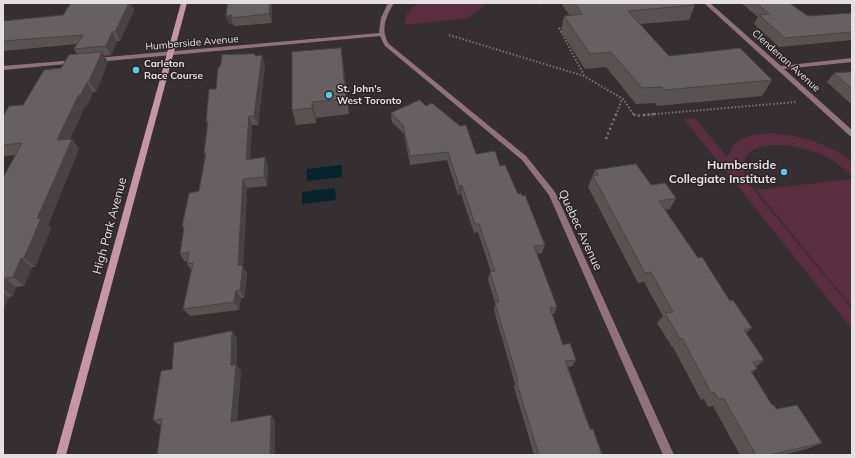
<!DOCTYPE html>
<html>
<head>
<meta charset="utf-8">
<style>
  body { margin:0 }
  #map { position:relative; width:855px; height:458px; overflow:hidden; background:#362f31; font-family:Mulish,sans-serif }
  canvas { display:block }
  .frame { position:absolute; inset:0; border:4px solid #e4dfe1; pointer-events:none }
</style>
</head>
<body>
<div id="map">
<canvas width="855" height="458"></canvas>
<div class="frame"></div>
</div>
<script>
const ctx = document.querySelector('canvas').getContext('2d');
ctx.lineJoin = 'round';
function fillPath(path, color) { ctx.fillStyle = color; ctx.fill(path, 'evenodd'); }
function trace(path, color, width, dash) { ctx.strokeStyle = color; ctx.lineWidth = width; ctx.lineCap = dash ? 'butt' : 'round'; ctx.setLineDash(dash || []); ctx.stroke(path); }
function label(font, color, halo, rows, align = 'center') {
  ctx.font = font + ' Mulish,sans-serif'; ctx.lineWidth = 3; ctx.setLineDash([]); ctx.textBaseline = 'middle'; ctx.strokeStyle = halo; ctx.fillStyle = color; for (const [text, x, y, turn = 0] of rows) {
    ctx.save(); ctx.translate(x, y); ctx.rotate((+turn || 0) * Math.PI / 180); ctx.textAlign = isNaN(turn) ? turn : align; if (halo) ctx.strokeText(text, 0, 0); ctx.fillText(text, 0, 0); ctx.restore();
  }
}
const green = new Path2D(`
  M419,3H487L468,18L405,25C403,14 411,9 419,3Z
  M695,118L727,157C729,154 731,149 733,146C756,119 830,141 852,162V176C844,168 835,161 825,156C805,147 745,132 743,168C743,172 746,178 747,182L852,309V329L684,119Z
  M852,179V307L756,190Z`);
const water = new Path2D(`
  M342,165V177L307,181V169Z
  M335,188L336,200L302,204V192Z`);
const pathFar1 = new Path2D(`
  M539,3L541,6
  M559,28L584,75
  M449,35L584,76L623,99L634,115
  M616,115L622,99
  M644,115L796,102`);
const path = new Path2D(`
  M634,114L635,116L655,114
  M606,139L616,114`);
const street = new Path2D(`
  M388,3H394C386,16 380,30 389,44L526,156L555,192L674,455H663L549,195L522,160L385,46L380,36L96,62L93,60L96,58L379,33L381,18Z
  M704,3H710L781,66L852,58V62L784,69L852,130V136H850Z
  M75,60L78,62L77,63L3,70V66Z`);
const secondary = new Path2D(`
  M181,3H187L66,455H56Z`);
const wall = new Path2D(`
  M272,3V23L234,26L233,24H229L226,16Z
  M561,3H693L695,5L689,20L640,24L669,56L772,80L762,96L657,106L655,103L636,104L606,67L585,69L561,31L564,16H570Z
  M741,3H789L808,16L852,13V40L779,47L754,24L758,17Z
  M131,4L134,10L120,41H117L111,55L104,56L108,62L96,92H93L88,104L85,106L70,139H72L79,149L48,225L51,228L35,267H32L24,286L16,287L13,296L9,297L3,310V178L16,155L3,156V117L23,105L61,68L77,54L74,49L77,44L3,51V21L63,15Z
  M341,48L343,63L349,114L316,118V123L296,125L292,110Z
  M221,64H265L258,125H252L250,159L265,157L268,166L267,186L247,188L243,266L247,273L244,298H241L239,310L190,316L183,309L191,270L187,264V261L185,262L180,254L184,228L182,227L199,191L205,155L204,153L208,126L206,122L216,89Z
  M852,72V105L827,82L834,73Z
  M391,113L500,166L518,194L545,245L542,253L537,254L557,307L554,314H552L563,345L576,360L572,366L568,367L590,429L602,455H534L514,387L515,384L494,310L495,303L488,280L490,272H491L478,232L474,233L461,194L458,195L447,160L410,165L404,134L392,122Z
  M595,170L651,185L676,198L670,209L665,210L698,258L730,301L752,328L746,333L764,360L756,367L757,369L752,373L772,405L822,443L807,449L781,455H740L713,406L708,407L704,399L701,400L673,347H672L657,323L663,316L644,282L638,283L588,187Z
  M237,338V366L241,371L237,421L271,415L275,421V455H157L161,426L153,420L172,369Z`);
const shadedWall = new Path2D(`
  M125,3H131V4L134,10L120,41L115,32Z
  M270,3H272V23L269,14Z
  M232,15L231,18L233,24H229L226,16Z
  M112,32L117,41L111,55L106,46Z
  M341,48L343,63L349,114L346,99Z
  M102,52L108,62L96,92L89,81Z
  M262,55L265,64L258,125L254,116Z
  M87,82L93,92L88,104L85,106L65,150L57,140L78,96Z
  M312,102L316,118V123L312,108Z
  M249,116L252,125L250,168L246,160Z
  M72,139L79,149L48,225L51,228L35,267L24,258L37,219Z
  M265,157L268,166L267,186L264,177Z
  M243,179L247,188L243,266L247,273L244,298L240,290L238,265Z
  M462,185L461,194L458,195L459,186Z
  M21,258L32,267L24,286L13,277Z
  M5,278L16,287L13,296L3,289V282Z
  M236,291L241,298L239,310L234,302Z
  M3,293L9,297L3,310Z
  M232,331L237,338V366L241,371L236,427L231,422V365Z
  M682,338L673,347H672L680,339Z
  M271,415L275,421V455H270Z`);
const building = new Path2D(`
  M71,3H129L115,32H112L106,46L74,49L83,35L3,41V21L63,15Z
  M228,3H270L269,14L231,18L232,15L226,16Z
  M575,3H693L695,5L628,11L669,56L740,48L772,80L665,90L662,87L642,88L611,52L590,54L564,16L582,14Z
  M756,3H789L808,16L852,13V32L785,38L759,15L769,14Z
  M341,48L346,99L312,102V108L292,110V52Z
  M102,52L89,81L87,82L81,94L78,96L57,140L72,139L37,219L41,218L24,258H21L13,277L5,278L3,282V178L22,143L3,145V117L9,106L23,105L44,70L61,68L69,55Z
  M254,54L256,56L262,55L254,116H249L246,160L265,157L264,177L243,179L238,265H243L240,290L236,291L234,302L183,309L193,263L187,264L189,252L180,254L184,227H182L189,193L199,191L206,153H204L208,121L206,122L209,89H216L218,69L221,64L222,55Z
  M852,72V89L834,73Z
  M420,100L426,106L432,103L460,126L466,125L476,154L495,151L500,166L505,165L518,194L521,193L522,196L525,195L545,245L534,246L557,307L550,308L563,345L570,343L576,360L565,361L590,429H593L602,455H539L516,381H518L495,303L499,302L490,272L495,271L479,224H475L462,185L459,186L448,152L410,156L403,125L391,113Z
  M636,164L651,185L665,183L676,198L659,201L698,258L702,257L730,301L733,300L752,328L744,330L764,360L753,362L757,369L751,371L772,405H774L776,409L797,405L822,443L769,455H756L724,399H718L714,392L711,393L682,338L680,339L665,313L673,312L651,272L645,273L593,176L598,175L595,170Z
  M232,331L231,365H236L231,422L271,415L270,455H157L162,419L153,420L161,371L172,369L174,343Z`);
const markers = [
  [136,70,4,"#59c8e4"],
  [329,95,4,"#59c8e4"],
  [784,172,4,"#59c8e4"]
];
const farStreetnames = [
  ["Humberside Avenue",192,43,-5],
  ["Clendenan Avenue",786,61,42]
];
const farPoinames = [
  ["Carleton",144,64],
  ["Race Course",144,76],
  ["St. John's",337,89],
  ["West Toronto",337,101]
];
const poiNames = [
  ["Humberside",776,165],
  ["Collegiate Institute",776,179]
];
const streetNames = [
  ["High Park Avenue",110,226,-75],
  ["Quebec Avenue",580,230,65]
];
fillPath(green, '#5a2e3e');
fillPath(water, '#06242b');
trace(pathFar1, '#7a7476', 2, [1.5, 2]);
trace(path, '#7a7476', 2.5, [2, 3]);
fillPath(street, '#91727c');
fillPath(secondary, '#c796a6');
fillPath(wall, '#595253');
fillPath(shadedWall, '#484244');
fillPath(building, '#675f61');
trace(building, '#484244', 1);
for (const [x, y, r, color] of markers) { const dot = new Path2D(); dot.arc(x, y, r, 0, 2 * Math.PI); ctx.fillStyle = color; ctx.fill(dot); trace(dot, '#2c2527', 1.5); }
label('10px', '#e4dfe1', '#2c2527', farStreetnames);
label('bold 10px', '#e4dfe1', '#2c2527', farPoinames, 'left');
label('bold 12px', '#e4dfe1', '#2c2527', poiNames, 'right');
label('12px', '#e4dfe1', '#2c2527', streetNames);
</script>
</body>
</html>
